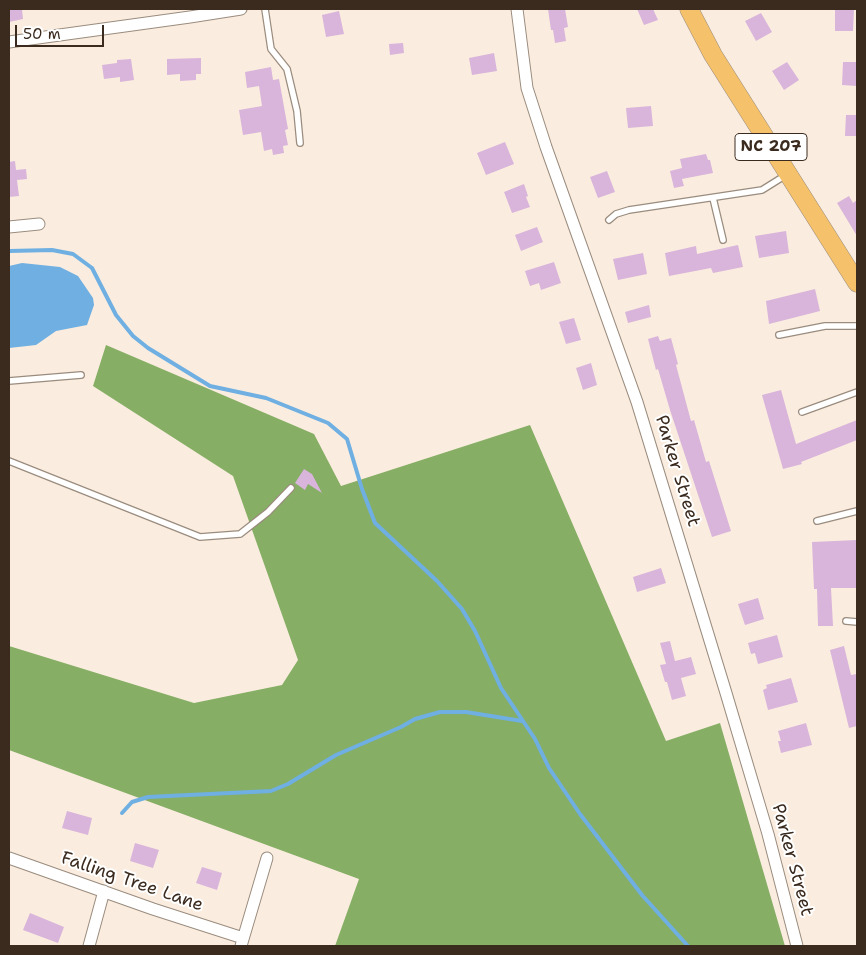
<!DOCTYPE html>
<html>
<head>
<meta charset="utf-8">
<style>
  body { margin:0 }
  #map { position:relative; width:866px; height:955px; overflow:hidden; background:#faeddf; font-family:"Shantell Sans",sans-serif }
  canvas { display:block }
  .frame { position:absolute; inset:0; border:10px solid #3b2a1e; pointer-events:none }
  .scale { position:absolute; left:15px; top:25px; width:89px; height:22px; box-sizing:border-box; border:2px solid #3b2a1e; border-top:0; padding-left:6px; font-size:15px; line-height:18px; white-space:nowrap; color:#3b2a1e; -webkit-text-stroke:4px #fff; paint-order:stroke }
</style>
</head>
<body>
<div id="map">
<canvas width="866" height="955"></canvas>
<div class="frame"></div>
<div class="scale">50 m</div>
</div>
<script>
const ctx = document.querySelector('canvas').getContext('2d');
ctx.lineJoin = 'round';
function fillPath(path, color) { ctx.fillStyle = color; ctx.fill(path, 'evenodd'); }
function trace(path, color, width, dash) { ctx.strokeStyle = color; ctx.lineWidth = width; ctx.lineCap = dash ? 'butt' : 'round'; ctx.setLineDash(dash || []); ctx.stroke(path); }
function label(font, color, halo, rows, align = 'center') {
  ctx.font = font + ' "Shantell Sans",sans-serif'; ctx.lineWidth = 4; ctx.setLineDash([]); ctx.textBaseline = 'middle'; ctx.strokeStyle = halo; ctx.fillStyle = color; for (const [text, x, y, turn = 0] of rows) {
    ctx.save(); ctx.translate(x, y); ctx.rotate((+turn || 0) * Math.PI / 180); ctx.textAlign = isNaN(turn) ? turn : align; if (halo) ctx.strokeText(text, 0, 0); ctx.fillText(text, 0, 0); ctx.restore();
  }
}
const forest = new Path2D(`
  M106,345L314,434L341,486L530,425L666,741L720,723L785,946H335L359,879L9,750V646L194,703L282,685L298,660L233,476L93,386Z`);
const water = new Path2D(`
  M22,263L60,267L78,276L93,298L94,305L87,325L56,331L36,345L9,348V266Z`);
const stream = new Path2D(`
  M9,251L52,250L73,254L92,268L116,315L133,336L148,348L210,386L266,398L328,423L347,439L362,489L375,523L437,581L462,609L475,631L501,688L535,739L549,768L580,814L642,895L688,946
  M122,813L132,802L148,797L271,791L288,784L336,755L401,727L415,719L440,712H466L522,721`);
const building = new Path2D(`
  M9,9H22L23,19L9,22Z
  M548,9H565L568,27L564,28L566,41L555,43L553,30H551Z
  M637,9H653L658,20L644,25Z
  M835,9H854L853,31H835Z
  M339,11L344,34L326,37L322,15Z
  M761,13L772,32L756,41L745,21Z
  M403,43L404,53L390,55L389,44Z
  M494,53L497,71L472,75L469,58Z
  M201,58V74H196V80L180,81V74L167,75V59Z
  M131,59L134,80L120,82V77L104,79L102,65L117,63V60Z
  M787,62L799,80L784,90L772,71Z
  M843,62H857V86L842,85Z
  M271,67L273,80L279,79L288,129L285,130L288,145L283,146L284,153L273,155L272,149L264,151L261,132L243,135L239,110L262,106L259,86L247,88L245,72Z
  M651,106L653,126L628,128L626,108Z
  M846,115H857V136H845Z
  M505,142L514,164L486,175L477,153Z
  M706,154L708,160H710L713,173L682,179L684,186L674,188L670,171L682,168L680,159Z
  M15,161L16,170L26,169L27,179L17,180L19,196L9,197V162Z
  M607,171L615,192L598,198L590,177Z
  M524,184L528,196L526,197L530,207L512,213L504,192Z
  M849,196L853,203L857,200V236L837,203Z
  M537,227L543,242L521,251L515,235Z
  M786,231L789,253L759,258L755,236Z
  M738,245L743,267L713,273L711,268L669,276L665,253L696,246L697,254Z
  M643,253L647,274L618,280L613,259Z
  M554,262L561,283L541,290L539,283L530,286L525,271Z
  M815,289L820,311L769,324L766,301Z
  M649,305L651,317L628,323L625,312Z
  M574,318L581,340L566,344L559,322Z
  M658,336L660,341L671,338L678,364L676,365L691,421L694,420L706,462L709,461L731,531L712,537L670,410L658,369L656,370L648,339Z
  M591,363L597,385L583,390L576,368Z
  M781,390L796,444L857,420V440L801,462L802,464L783,469L762,395Z
  M304,469L312,474L322,493L308,484L305,490L295,483Z
  M857,540V588H831L833,626H818L817,589H814L812,542Z
  M661,568L666,583L637,592L633,577Z
  M758,598L764,619L745,625L738,604Z
  M777,635L783,657L758,664L755,653L751,654L748,643Z
  M670,641L675,661L691,657L696,674L681,678L686,696L672,700L667,682H665L660,665L666,664L660,643Z
  M844,646L851,675L857,674V726L849,728L830,650Z
  M791,678L798,702L768,710L763,690L767,688L766,685Z
  M806,723L812,745L781,753L778,741H781L778,731Z
  M67,811L92,818L88,835L62,828Z
  M135,843L159,850L153,868L130,861Z
  M202,867L222,873L217,890L196,883Z
  M30,913L64,927L58,943L23,930Z`);
const service = new Path2D(`
  M265,9L271,49L287,69L297,111L300,143
  M713,198L723,240
  M609,220L616,214L629,210L762,190L786,175
  M779,335L825,326H857
  M9,381L81,375
  M802,412L857,392
  M9,461L200,537L240,534L268,512L291,488
  M817,521L857,511
  M846,621L857,622`);
const minor = new Path2D(`
  M517,9L527,88L546,147L637,402L726,693L768,834L797,946
  M9,42L190,17L241,9
  M9,227L39,224
  M9,858L153,909L243,938
  M89,946L104,891
  M241,946L267,858`);
const primary = new Path2D(`
  M689,9L713,55L857,283`);
const shields = [
  [771,147,72]
];
const shieldNames = [
  ["NC 207",771,147]
];
const streetNames = [
  ["Parker Street",677,471,73],
  ["Parker Street",792,860,75],
  ["Falling Tree Lane",132,882,19]
];
fillPath(forest, '#86ae65');
fillPath(water, '#6fafe2');
trace(stream, '#6fafe2', 4);
fillPath(building, '#d9b4db');
trace(service, '#9a8c7e', 8);
trace(minor, '#9a8c7e', 13);
trace(primary, '#9a8c7e', 19);
trace(service, '#fff', 5.5);
trace(minor, '#fff', 11);
trace(primary, '#f5c16b', 18);
for (const [x, y, w] of shields) { const box = new Path2D(); box.roundRect(x - w / 2, y - 13.5, w, 27, 4); ctx.fillStyle = '#fff'; ctx.fill(box); trace(box, '#3b2a1e', 1); }
label('bold 16px', '#3b2a1e', null, shieldNames);
label('18px', '#3b2a1e', '#fff', streetNames);
</script>
</body>
</html>
